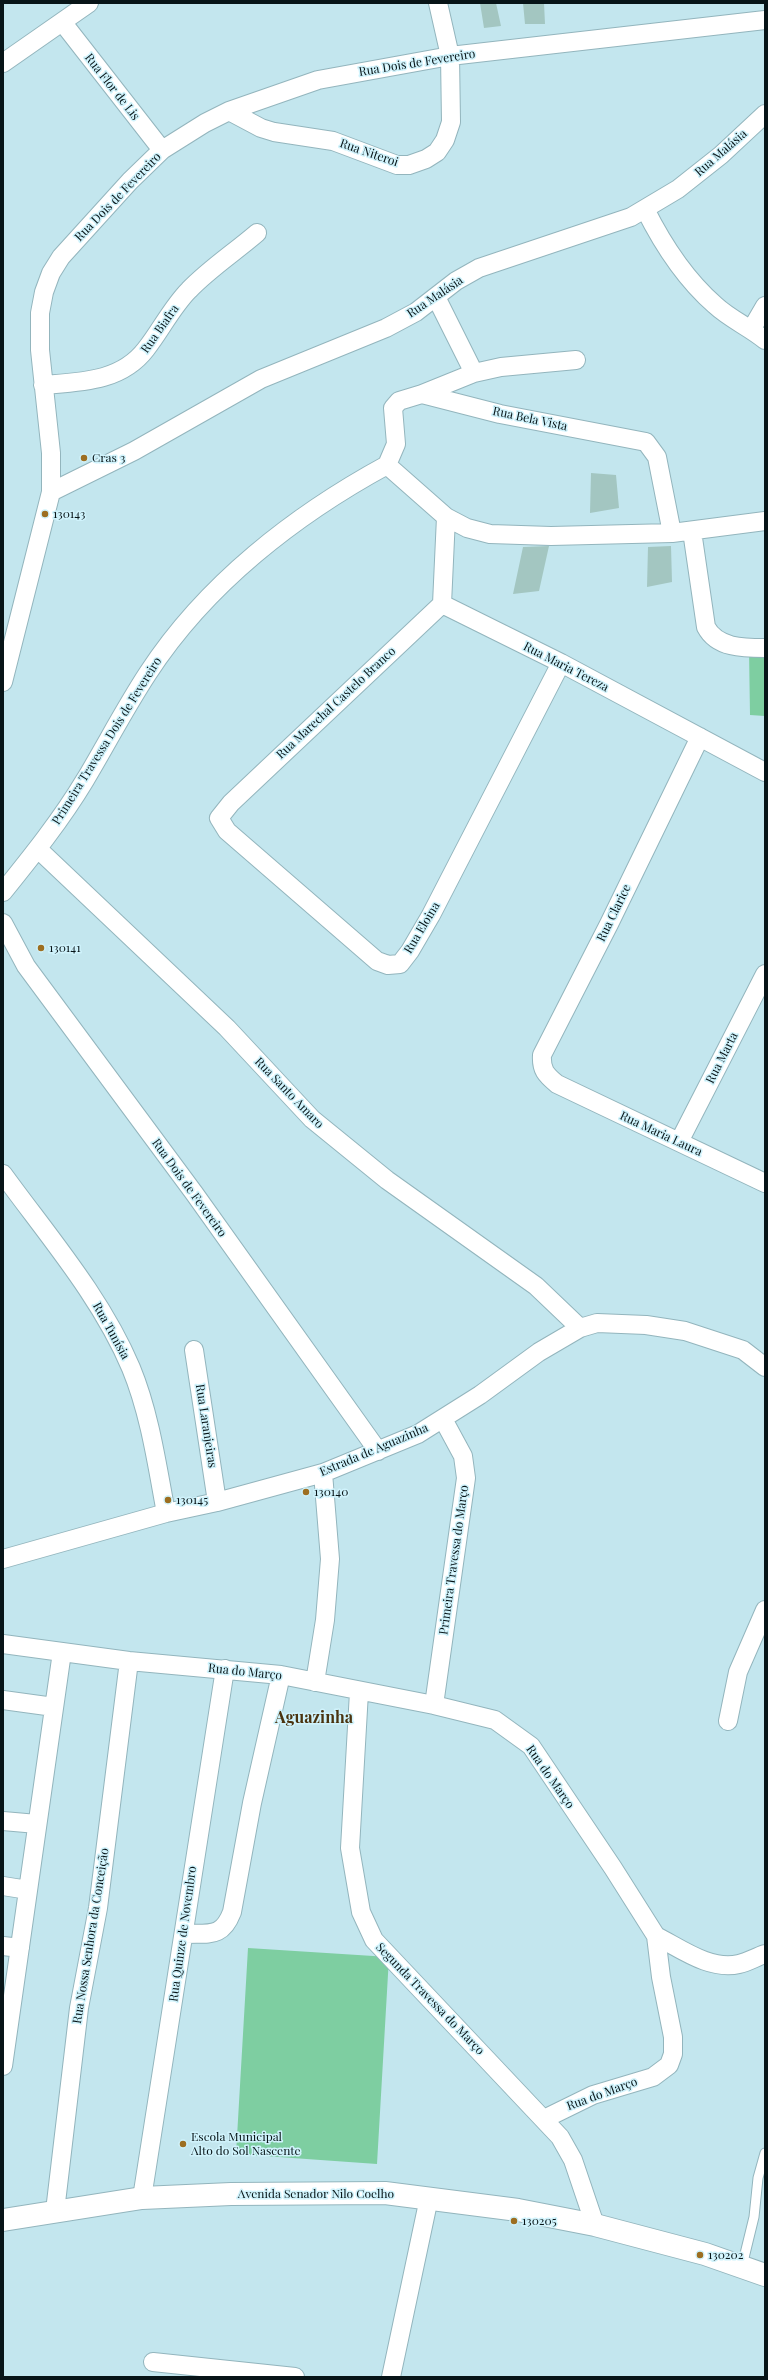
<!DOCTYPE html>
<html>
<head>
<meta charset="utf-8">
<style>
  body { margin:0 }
  #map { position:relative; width:768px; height:2380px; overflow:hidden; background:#c3e6ee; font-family:"Playfair Display",serif }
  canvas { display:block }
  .frame { position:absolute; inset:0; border:4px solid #071417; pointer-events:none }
</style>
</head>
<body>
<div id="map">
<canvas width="768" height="2380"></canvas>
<div class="frame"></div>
</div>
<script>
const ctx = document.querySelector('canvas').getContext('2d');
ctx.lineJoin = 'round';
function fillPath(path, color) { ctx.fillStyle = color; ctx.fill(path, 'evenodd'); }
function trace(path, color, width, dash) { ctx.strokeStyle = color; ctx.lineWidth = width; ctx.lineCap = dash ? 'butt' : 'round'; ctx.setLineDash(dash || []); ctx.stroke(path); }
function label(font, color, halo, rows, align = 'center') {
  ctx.font = font + ' "Playfair Display",serif'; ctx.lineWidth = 3; ctx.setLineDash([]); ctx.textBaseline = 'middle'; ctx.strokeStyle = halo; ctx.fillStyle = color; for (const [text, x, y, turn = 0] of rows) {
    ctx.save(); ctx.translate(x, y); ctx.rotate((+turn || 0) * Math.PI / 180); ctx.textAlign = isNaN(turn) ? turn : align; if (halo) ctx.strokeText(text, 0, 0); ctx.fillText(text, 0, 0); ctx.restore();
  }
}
const green = new Path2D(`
  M749,649H765V716L750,715Z
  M248,1948L389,1957L377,2164L236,2154Z`);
const building = new Path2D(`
  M480,3H496L501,26L484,28Z
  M523,3H544L545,24H525Z
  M591,473L616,475L619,508L590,513Z
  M549,546L539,591L513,594L523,547Z
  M671,546L672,582L647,587L648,547Z`);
const lane = new Path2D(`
  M742,2266L754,2217L758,2178L765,2153`);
const street = new Path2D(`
  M63,23L162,150
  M3,63L89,3
  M229,111L261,128L274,132L333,141L397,165H409L426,159L437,152L445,140L451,122L450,56L438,3
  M645,209C663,245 684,278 715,305C730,319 749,327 765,340
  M436,297L474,373
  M751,330L765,306
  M43,385C80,382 121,382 146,349C161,330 172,307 189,290C209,269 235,252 257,233
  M422,394L474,373L501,367L576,360
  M51,492L134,451L261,379L386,328L416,312L456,281L479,268L631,217L678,189L721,155L765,114
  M692,531L706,627C717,648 743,648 765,648
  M672,533L657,457L646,442L500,414L422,394L399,401L393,408L396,444L387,465L446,517L467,528L490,534L551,536L672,533L765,521
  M442,604L231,803L219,818L227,831L377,961L388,965L400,964L410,951L431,915L561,663
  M442,604L561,663L765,772
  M442,604L446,517
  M3,682L51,492V453L40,350V313L44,292L51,273L61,257L130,181L162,150L205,123L229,111L318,80L450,56L765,20
  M700,737L609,924L542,1055C541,1070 546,1075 557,1084L765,1183
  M38,849L227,1028L312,1119L387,1180L536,1286L580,1328
  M3,892C32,856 61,820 85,780C106,745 125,708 148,673C206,584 295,515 387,465
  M3,923L26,966L194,1193L378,1451
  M679,1142L765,974
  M3,1174C48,1236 101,1297 131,1368C150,1414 157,1465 166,1513
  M194,1350L217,1502
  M3,1559L166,1513L217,1502L323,1473L418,1434L480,1395L539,1352L580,1328L597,1323L646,1325L685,1331L743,1350L765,1367
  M3,1644L129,1661L281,1675L434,1705L495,1720L531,1746L613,1868L656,1936L661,1977L673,2037V2054L669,2065L653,2077L593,2095L544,2119
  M315,1682L325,1620L330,1559L323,1473
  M359,1692L350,1848L361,1912L374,1940L560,2137L573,2160L595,2225
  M3,1700L54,1707
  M434,1705L466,1478L463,1456L443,1419
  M728,1721L738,1672L765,1610
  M3,1821L37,1824
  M3,1886L28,1890
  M185,1934C210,1933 222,1938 232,1912L252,1803L281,1675
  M656,1936C680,1948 710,1971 739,1964C748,1962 756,1957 765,1954
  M3,1946L20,1948
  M3,2066L62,1652
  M142,2198L225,1669
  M55,2211L79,2008L98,1908L129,1661
  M153,2362L295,2377
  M391,2377L429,2198`);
const primary = new Path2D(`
  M3,2220L142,2198L231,2194L385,2193L518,2210L595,2225L705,2254L765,2275`);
const markers = [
  [84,458,4,"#9d6e20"],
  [45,514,4,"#9d6e20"],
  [41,948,4,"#9d6e20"],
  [306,1492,4,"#9d6e20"],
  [168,1500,4,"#9d6e20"],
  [183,2144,4,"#9d6e20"],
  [514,2221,4,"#9d6e20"],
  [700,2255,4,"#9d6e20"]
];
const streetNames = [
  ["Rua Dois de Fevereiro",417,63,-9],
  ["Rua Flor de Lis",112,87,52],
  ["Rua Niteroi",369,153,19],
  ["Rua Malásia",721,153,-41],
  ["Rua Dois de Fevereiro",118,197,-46],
  ["Rua Malásia",435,297,-34],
  ["Rua Biafra",160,329,-55],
  ["Rua Bela Vista",530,419,12],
  ["Rua Maria Tereza",566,667,27],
  ["Rua Marechal Castelo Branco",336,703,-43],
  ["Primeira Travessa Dois de Fevereiro",107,741,-58],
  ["Rua Clarice",614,913,-64],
  ["Rua Eloina",422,928,-59],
  ["Rua Marta",722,1058,-63],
  ["Rua Santo Amaro",289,1093,46],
  ["Rua Maria Laura",661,1134,25],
  ["Rua Dois de Fevereiro",189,1188,54],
  ["Rua Tunísia",111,1331,61],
  ["Rua Laranjeiras",206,1426,81],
  ["Estrada de Aguazinha",374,1450,-23],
  ["Primeira Travessa do Março",454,1560,-82],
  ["Rua do Março",245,1672,6],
  ["Rua do Março",550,1777,55],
  ["Rua Quinze de Novembro",183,1934,-82],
  ["Rua Nossa Senhora da Conceição",91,1936,-81],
  ["Segunda Travessa do Março",430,1999,46],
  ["Rua do Março",602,2094,-20],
  ["Avenida Senador Nilo Coelho",316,2194]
];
const poiNames = [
  ["Cras 3",92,458],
  ["130143",53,514],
  ["130141",49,948],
  ["130140",314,1492],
  ["130145",176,1500],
  ["Escola Municipal",191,2137],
  ["Alto do Sol Nascente",191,2151],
  ["130205",522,2221],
  ["130202",708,2255]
];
const districtNames = [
  ["Aguazinha",314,1718]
];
fillPath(green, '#7ecea1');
fillPath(building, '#a3c6c1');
trace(lane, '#93b5bd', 11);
trace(street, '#93b5bd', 20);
trace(primary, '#93b5bd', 24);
trace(lane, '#fff', 9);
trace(street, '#fff', 18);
trace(primary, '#fff', 22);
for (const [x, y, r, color] of markers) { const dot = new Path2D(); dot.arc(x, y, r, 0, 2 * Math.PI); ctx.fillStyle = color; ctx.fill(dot); trace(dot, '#d0f3fc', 1.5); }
label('12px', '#071417', '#d0f3fc', streetNames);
label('12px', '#071417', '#d0f3fc', poiNames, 'left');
label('bold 16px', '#4a330f', '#d0f3fc', districtNames);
</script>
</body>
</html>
